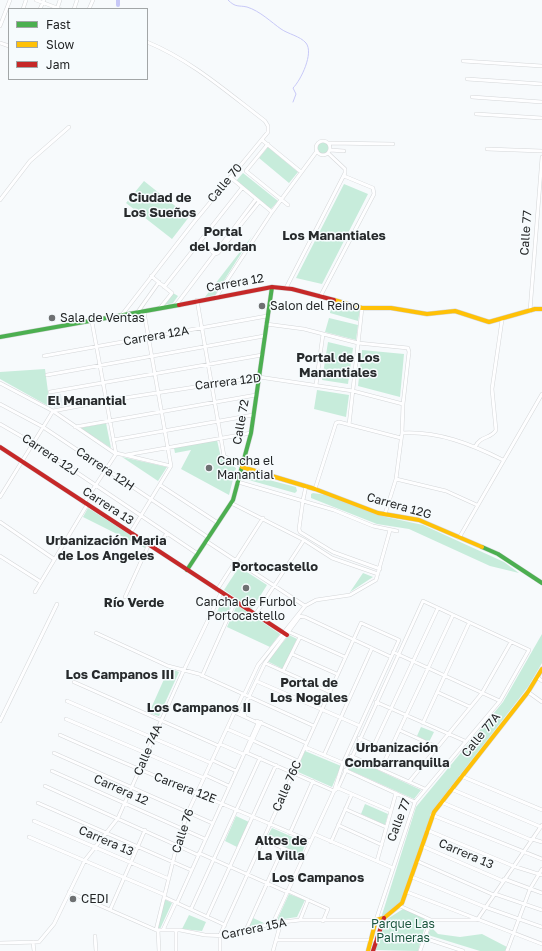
<!DOCTYPE html>
<html>
<head>
<meta charset="utf-8">
<style>
  body { margin:0 }
  #map { position:relative; width:542px; height:951px; overflow:hidden; background:#f7fafc; font-family:"Golos Text",sans-serif }
  canvas { display:block }
  .legend { position:absolute; left:8px; top:8px; width:140px; height:72px; box-sizing:border-box; background:#f6fbfd; border:1px solid #a2a6a7; margin:0; padding:5px 7px; list-style:none; font-size:12px; color:#242627 }
  .legend li { display:flex; align-items:center; gap:8px; height:20px }
  .legend b { width:20px; border:1px solid #a2a6a7 }
</style>
</head>
<body>
<div id="map">
<canvas width="542" height="951"></canvas>
<ul class="legend">
<li><b style="height:5px;background:#4caf50"></b>Fast</li>
<li><b style="height:5px;background:#ffc107"></b>Slow</li>
<li><b style="height:5px;background:#c62828"></b>Jam</li>
</ul>
</div>
<script>
const ctx = document.querySelector('canvas').getContext('2d');
ctx.lineJoin = 'round';
function fillPath(path, color) { ctx.fillStyle = color; ctx.fill(path, 'evenodd'); }
function trace(path, color, width, dash) { ctx.strokeStyle = color; ctx.lineWidth = width; ctx.lineCap = dash ? 'butt' : 'round'; ctx.setLineDash(dash || []); ctx.stroke(path); }
function label(font, color, halo, rows, align = 'center') {
  ctx.font = font + ' "Golos Text",sans-serif'; ctx.lineWidth = 3; ctx.setLineDash([]); ctx.textBaseline = 'middle'; ctx.strokeStyle = halo; ctx.fillStyle = color; for (const [text, x, y, turn = 0] of rows) {
    ctx.save(); ctx.translate(x, y); ctx.rotate((+turn || 0) * Math.PI / 180); ctx.textAlign = isNaN(turn) ? turn : align; if (halo) ctx.strokeText(text, 0, 0); ctx.fillText(text, 0, 0); ctx.restore();
  }
}
const built = new Path2D(`
  M61,394L63,406L54,408L52,396Z`);
const green = new Path2D(`
  M317.5 148a5.5 5.5 0 1 1 11 0a5.5 5.5 0 1 1-11 0Z
  M268,147L298,172L289,183L259,158Z
  M243,173L278,201L271,209L236,181Z
  M144,181L189,217L172,239L126,203Z
  M344,184L368,194L322,284L296,278Z
  M252,236L215,295L205,297L246,244Z
  M173,293L178,296L173,303L164,305Z
  M331,303L360,310L358,321L330,313Z
  M329,318L358,325L356,340L325,332Z
  M328,342L353,348L348,384L322,380Z
  M362,350L404,354L400,397L358,386Z
  M45,369L50,407L0,379V372Z
  M317,390L349,395L346,417L314,409Z
  M106,423L111,448L80,428Z
  M217,440L221,458L236,468L229,495L181,469L191,450L175,453L174,448Z
  M122,457L167,467L158,481Z
  M246,474L296,487L297,491L295,493L245,479Z
  M313,493L326,495L386,517L423,525L504,562L519,573L490,566L409,529L377,524L311,498V494Z
  M88,508L147,545L145,548L83,517Z
  M239,567L267,585L252,609L224,590Z
  M363,573L373,577L350,592Z
  M224,597L232,602L226,618L216,614Z
  M237,605L280,634L270,647L227,627Z
  M542,634V663L528,687L433,810L403,900L381,918L416,807L503,702Z
  M289,635L297,639L283,669L267,661Z
  M169,668L179,672L159,716L149,713Z
  M421,727L434,732L429,742L417,736Z
  M305,751L341,766L332,787L296,771Z
  M352,758L421,790L414,799L347,769Z
  M365,804L388,814L385,825L361,814Z
  M236,816L249,822L237,847L225,841Z
  M272,828L306,843L301,855L266,839Z
  M289,894L305,900L297,917L277,920Z
  M164,899L172,903L160,929H157Z
  M403,909L427,919L418,951L375,950L384,921Z
  M189,915L206,922L202,931L182,929Z
  M253,918L264,923L248,928Z
  M431,927L438,934L460,937L482,934L507,947L505,951H480L428,935Z`);
const stream = new Path2D(`
  M228,0C236,8 238,5 247,7C260,11 271,22 281,29C288,34 300,36 306,43C314,53 301,80 293,88L296,94L293,102`);
const canal = new Path2D(`
  M118,5V0`);
const street = new Path2D(`
  M36,0L60,9
  M23,9L26,0
  M40,9L44,0
  M57,9L60,0
  M74,9L77,0
  M89,9L93,0
  M0,26L10,0
  M0,43L9,46
  M463,61L542,66
  M467,79L542,84
  M472,97L542,102
  M476,114L542,118
  M262,140L301,172
  M316 148a7 7 0 1 1 14 0a7 7 0 1 1-14 0Z
  M329,143L393,144
  M268,144L246,171L288,205
  M487,149L542,151
  M330,150L344,151
  M230,177L272,212
  M0,200L30,161L69,127
  M200,242L215,254
  M215,254L218,253L259,202
  M151,276L172,293L160,308
  M164,287L242,188
  M286,288L345,173V169L328,153
  M216,297L272,212L317,151
  M320,297L374,194L373,188L344,176
  M197,300L224,456L242,467
  M176,305L256,199
  M530,311L542,157
  M137,313L159,282
  M121,316L194,222L268,132V126L265,121C227,92 191,60 147,42
  M266,324L304,329L358,343L408,348L409,352L403,404L402,433L396,479L385,514
  M44,356L267,316
  M47,375L264,336
  M0,383L53,411L116,454
  M316,385L323,334
  M50,392L262,355
  M0,404L43,427L209,538
  M0,424L33,443L198,554
  M349,425L362,308
  M75,427L256,395
  M402,433C438,431 471,444 503,460
  M113,440L253,415
  M475,447C481,435 491,439 496,430L492,389L502,320
  M116,453L171,466
  M126,455L251,433
  M396,479L446,491L477,505
  M238,482L334,510L373,526L397,531
  M160,485L218,523
  M306,486L303,500L299,529L300,532L333,552L380,569
  M315,489L336,423L339,422L401,438
  M0,497L53,411L105,401L259,377L353,391L403,404
  M84,503L116,454L92,322
  M231,503L304,540L332,558L378,574
  M0,522L54,559
  M131,532L171,466L144,312
  M459,538L542,394
  M206,541L305,606
  M156,549L167,533
  M0,556L41,582
  M217,590L263,518
  M35,592L87,505
  M125,597L149,544
  M255,615L304,540
  M298,616L305,617L391,657
  M289,632L345,657
  M96,633L168,666L199,674L314,726
  M393,652L500,701
  M292,654L337,674
  M265,663L330,692
  M283,671L300,637
  M202,676L235,602
  M537,677L542,681
  M256,681L360,726
  M74,682L219,746
  M437,692L470,707
  M528,692L542,702
  M244,695L258,665L305,606L316,600L350,595L376,580L390,530
  M67,701L211,763
  M376,702L465,741
  M245,715L241,713L265,663L300,616
  M66,719L204,778
  M0,721L57,604
  M257,721L306,743
  M423,723L469,623
  M227,729L250,739
  M399,730L437,747
  M60,735C143,772 227,805 310,841
  M359,738L389,752
  M252,740L298,761
  M220,744L243,754
  M374,745L438,608
  M305,747L343,763
  M245,752L334,791
  M247,752L261,722
  M54,753L212,823
  M324,755L372,648
  M351,756L425,789
  M212,760L236,771
  M381,769L453,615
  M345,770L415,802
  M52,771L205,839
  M205,775L229,786
  M461,776L542,810
  M409,782L482,693L511,642
  M45,786L198,855
  M338,788L391,811
  M451,789L541,827
  M441,802L531,840
  M38,803L191,870
  M345,809L386,827
  M432,815L542,859
  M34,821L169,879
  M338,825L382,845
  M427,830L513,866L542,875
  M290,833L313,781
  M314,834L393,868
  M29,837L165,895
  M263,839L303,857
  M532,839L542,842
  M331,842L352,794
  M422,846L503,881
  M199,853L287,892
  M377,861L396,793
  M417,861L494,895
  M412,877L485,907L542,927
  M504,879L542,893
  M288,891L328,909L323,921
  M69,892L156,930H180L205,935L229,936L273,923L300,920H376L415,802L500,701L529,650L423,601L338,788L334,791
  M407,892L542,944
  M495,894L542,910
  M164,897L225,925
  M177,903L258,723L234,712
  M400,906L431,920H475
  M191,909L260,758
  M110,910L145,830
  M207,917L276,765
  M300,920L308,900
  M477,920L542,825
  M156,930L177,845L188,812L243,694
  M158,930L159,951
  M163,930L176,902
  M245,932L283,848
  M95,936L96,951
  M424,938L463,951
  M276,940H376
  M33,942L34,951
  M0,943L39,942L54,924L85,860L118,818L182,674L221,593
  M176,951V930
  M220,951V935L361,623L399,640L343,763L334,791L273,923
  M273,951L281,922
  M420,951L431,920
  M507,951L530,889L542,869`);
const fast = new Path2D(`
  M0,337L179,305
  M482,547L498,554L542,583
  M187,570L233,500L251,433L272,287`);
const slow = new Path2D(`
  M334,300L362,308H391L427,314L455,311L489,322L535,309H542
  M242,467L315,489L378,513L419,520L482,547
  M368,951L376,920L384,918L402,903L434,812L528,692L542,669`);
const jam = new Path2D(`
  M179,305L272,287L292,289L334,300
  M0,447L287,635
  M373,951L384,918`);
const markers = [
  [262,306,4,"#6e7072"],
  [52,318,4,"#6e7072"],
  [209,468,4,"#6e7072"],
  [246,588,4,"#6e7072"],
  [73,899,4,"#6e7072"]
];
const streetNames = [
  ["Calle 70",225,183,-50],
  ["Calle 77",526,233,-86],
  ["Carrera 12",235,283,-10],
  ["Carrera 12A",156,336,-10],
  ["Carrera 12D",228,382,-7],
  ["Calle 72",241,422,-80],
  ["Carrera 12J",50,455,34],
  ["Carrera 12H",105,469,34],
  ["Carrera 13",108,506,33],
  ["Carrera 12G",399,506,16],
  ["Calle 77A",481,735,-51],
  ["Calle 74A",148,750,-67],
  ["Calle 76C",287,786,-66],
  ["Carrera 12E",185,788,21],
  ["Carrera 12",121,790,24],
  ["Calle 77",399,820,-69],
  ["Calle 76",183,831,-72],
  ["Carrera 13",106,841,23],
  ["Carrera 13",466,854,23],
  ["Carrera 15A",254,929,-12]
];
const poiNames = [
  ["Salon del Reino",270,306],
  ["Sala de Ventas",60,318],
  ["Cancha el",217,461],
  ["Manantial",217,475],
  ["Cancha de Furbol",246,602,"center"],
  ["Portocastello",246,616,"center"],
  ["CEDI",81,899]
];
const parkNames = [
  ["Parque Las",403,924],
  ["Palmeras",403,938]
];
const neighbourhoodNames = [
  ["Ciudad de",160,198],
  ["Los Sueños",160,213],
  ["Portal",223,232],
  ["del Jordan",223,247],
  ["Los Manantiales",334,236],
  ["Portal de Los",338,358],
  ["Manantiales",338,373],
  ["El Manantial",87,401],
  ["Urbanización Maria",106,541],
  ["de Los Angeles",106,556],
  ["Portocastello",275,567],
  ["Río Verde",134,603],
  ["Los Campanos III",120,675],
  ["Portal de",309,683],
  ["Los Nogales",309,698],
  ["Los Campanos II",199,708],
  ["Urbanización",397,748],
  ["Combarranquilla",397,763],
  ["Altos de",281,841],
  ["La Villa",281,856],
  ["Los Campanos",318,878]
];
fillPath(built, '#e5eef1');
fillPath(green, '#c7ecdb');
trace(stream, '#c7c8f7', 1);
trace(canal, '#c7c8f7', 4);
trace(street, '#d4d6d8', 4);
trace(fast, '#d4d6d8', 5);
trace(slow, '#d4d6d8', 5);
trace(jam, '#d4d6d8', 5);
trace(street, '#fefeff', 3);
trace(fast, '#4caf50', 4);
trace(slow, '#ffc107', 4);
trace(jam, '#c62828', 4);
for (const [x, y, r, color] of markers) { const dot = new Path2D(); dot.arc(x, y, r, 0, 2 * Math.PI); ctx.fillStyle = color; ctx.fill(dot); trace(dot, '#f6fbfd', 1.5); }
label('12px', '#242627', '#f6fbfd', streetNames);
label('12px', '#242627', '#f6fbfd', poiNames, 'left');
label('12px', '#1c563e', '#f6fbfd', parkNames);
label('bold 13px', '#272a2c', '#f6fbfd', neighbourhoodNames);
</script>
</body>
</html>
